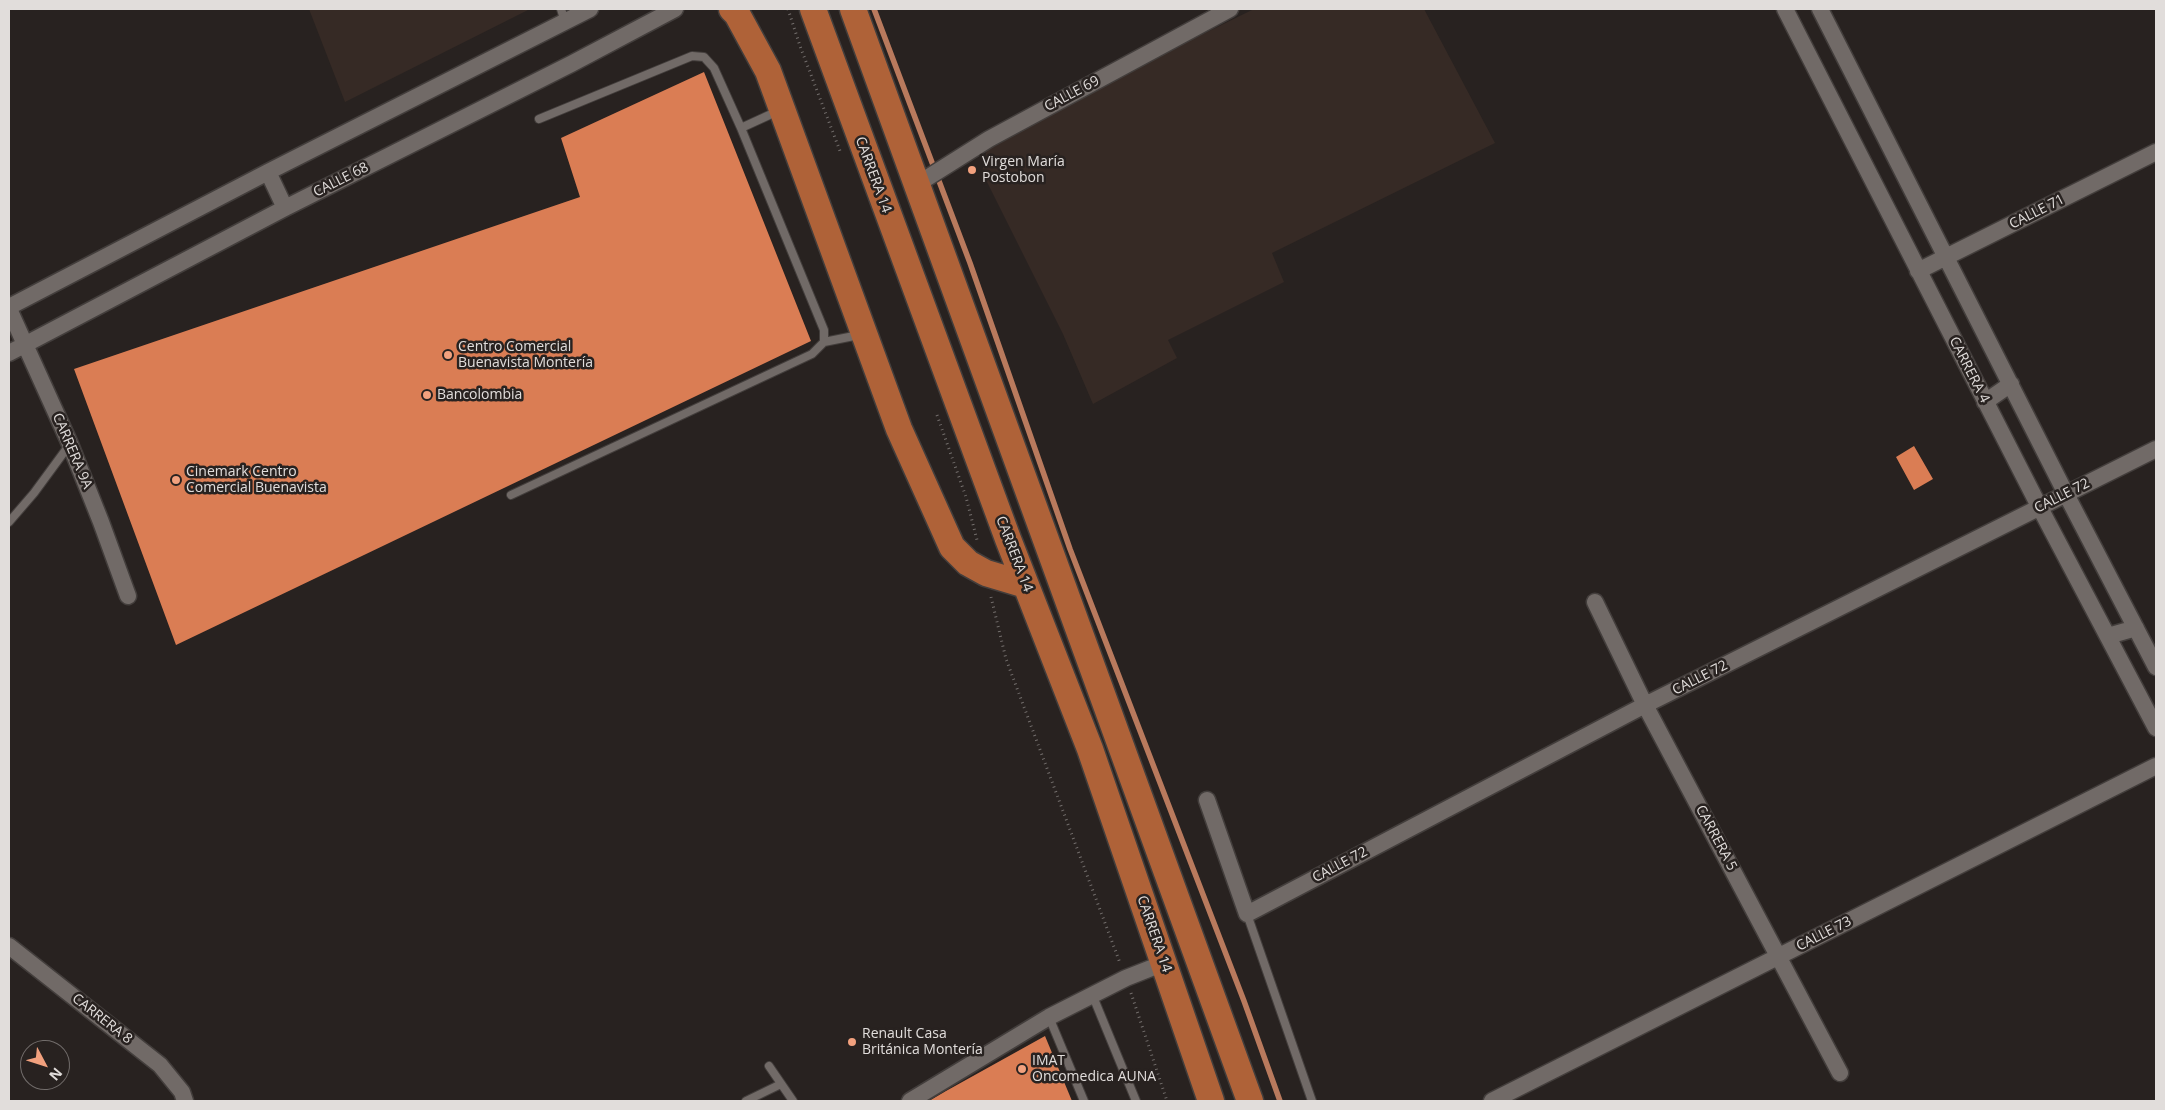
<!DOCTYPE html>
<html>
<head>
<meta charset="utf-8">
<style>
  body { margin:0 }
  #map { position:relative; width:2165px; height:1110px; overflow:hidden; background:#282220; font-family:"Open Sans",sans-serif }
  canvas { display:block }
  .frame { position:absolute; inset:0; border:10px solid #e1dddb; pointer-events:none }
  .north { position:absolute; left:20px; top:1040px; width:50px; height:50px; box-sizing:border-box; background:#282220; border:1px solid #726d6b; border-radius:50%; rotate:130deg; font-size:14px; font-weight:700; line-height:20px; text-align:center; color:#e1dddb }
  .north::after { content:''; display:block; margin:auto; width:18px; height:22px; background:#f2a17e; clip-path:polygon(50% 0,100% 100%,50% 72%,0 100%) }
</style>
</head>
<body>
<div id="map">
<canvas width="2165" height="1110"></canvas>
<div class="frame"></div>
<div class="north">N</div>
</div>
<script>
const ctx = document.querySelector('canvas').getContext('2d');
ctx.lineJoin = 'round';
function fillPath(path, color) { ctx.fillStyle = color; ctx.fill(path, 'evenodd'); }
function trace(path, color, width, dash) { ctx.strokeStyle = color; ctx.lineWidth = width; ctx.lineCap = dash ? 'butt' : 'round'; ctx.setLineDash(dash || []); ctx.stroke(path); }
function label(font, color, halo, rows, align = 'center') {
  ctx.font = font + ' "Open Sans",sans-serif'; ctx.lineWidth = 5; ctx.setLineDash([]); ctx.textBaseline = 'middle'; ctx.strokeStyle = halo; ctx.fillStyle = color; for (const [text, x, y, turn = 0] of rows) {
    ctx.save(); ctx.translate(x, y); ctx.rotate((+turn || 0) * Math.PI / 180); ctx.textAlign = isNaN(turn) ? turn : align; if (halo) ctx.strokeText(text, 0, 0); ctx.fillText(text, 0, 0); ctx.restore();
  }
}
const built = new Path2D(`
  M309,9H530L345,102Z
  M1254,9H1424L1495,143L1272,253L1284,282L1168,340L1177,358L1093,404L1063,334L982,172L989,139Z`);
const stream = new Path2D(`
  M874,9L970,263L1070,549L1244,1001L1280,1101`);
const building = new Path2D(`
  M704,72L811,341L176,645L74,369L580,197L561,138Z
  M1914,446L1933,479L1914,490L1896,457Z
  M1045,1036L1072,1101H929L946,1091Z`);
const path = new Path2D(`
  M788,9L800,46L840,151
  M937,415L966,497L977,540
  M991,597L1006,659L1120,963
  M1131,993L1167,1101`);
const service = new Path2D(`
  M561,9L565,22
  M741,128L778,111
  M824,342L859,335
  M511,495L812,354L824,342V330L741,128L714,68L704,57L692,56L539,119
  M9,522L34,493L70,444
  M1247,914L1312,1101
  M1092,994L1136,1101
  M1049,1017L1084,1101
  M769,1066L793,1101
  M746,1101L781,1084`);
const minor = new Path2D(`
  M1785,9L2040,508L2156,728
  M1820,9L2066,494L2156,667
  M268,172L285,208
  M916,185L989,139L1230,9
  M1918,271L2156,152
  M9,307L268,172L590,9
  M9,309L70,444L101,522L128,596
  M9,353L285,208L571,64L675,9
  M1985,402L2011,384
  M1595,602L1645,705L1840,1073
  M2108,636L2136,628
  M1207,800L1247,914L1645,705L2156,449
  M9,946L160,1065L182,1092L185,1101
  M910,1101L1049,1017L1126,978L1164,963
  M1492,1101L2156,766`);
const primary = new Path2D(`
  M732,9L737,14L768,71L899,429L952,547L968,563L986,573L1026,585
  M813,9L1008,539L1090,749L1211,1101
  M853,9C983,374 1120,736 1250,1101`);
const markers = [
  [972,170,5,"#f2a17e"],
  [448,355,5,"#f2a17e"],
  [427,395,5,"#f2a17e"],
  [176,480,5,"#f2a17e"],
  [852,1042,5,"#f2a17e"],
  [1022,1069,5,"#f2a17e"]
];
const streetNames = [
  ["CALLE 69",1072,94,-28],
  ["CARRERA 14",873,175,70],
  ["CALLE 68",341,180,-27],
  ["CALLE 71",2037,212,-27],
  ["CARRERA 4",1969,370,63],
  ["CARRERA 9A",72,451,67],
  ["CALLE 72",2062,496,-27],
  ["CARRERA 14",1014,554,69],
  ["CALLE 72",1700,678,-27],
  ["CARRERA 5",1716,838,62],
  ["CALLE 72",1340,865,-28],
  ["CARRERA 14",1154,934,71],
  ["CALLE 73",1824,934,-27],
  ["CARRERA 8",102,1019,38]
];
const poiNames = [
  ["Virgen María",982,162],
  ["Postobon",982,178],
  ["Centro Comercial",458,347],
  ["Buenavista Montería",458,363],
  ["Bancolombia",437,395],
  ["Cinemark Centro",186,472],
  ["Comercial Buenavista",186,488],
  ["Renault Casa",862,1034],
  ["Británica Montería",862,1050],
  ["IMAT",1032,1061],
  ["Oncomedica AUNA",1032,1077]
];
fillPath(built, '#362a25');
trace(stream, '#b97a5d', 5.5);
fillPath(building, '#da7d54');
trace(service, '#433e3c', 10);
trace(minor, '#433e3c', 19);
trace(primary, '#433e3c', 29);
trace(path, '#736e6c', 3, [1, 4]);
trace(service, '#716a67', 8);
trace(minor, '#716a67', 16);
trace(primary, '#af6238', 26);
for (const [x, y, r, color] of markers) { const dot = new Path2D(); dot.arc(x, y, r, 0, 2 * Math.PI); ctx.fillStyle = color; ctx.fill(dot); trace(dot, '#282220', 2); }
label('14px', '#e1dddb', '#282220', streetNames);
label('14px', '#e1dddb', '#282220', poiNames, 'left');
</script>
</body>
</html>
